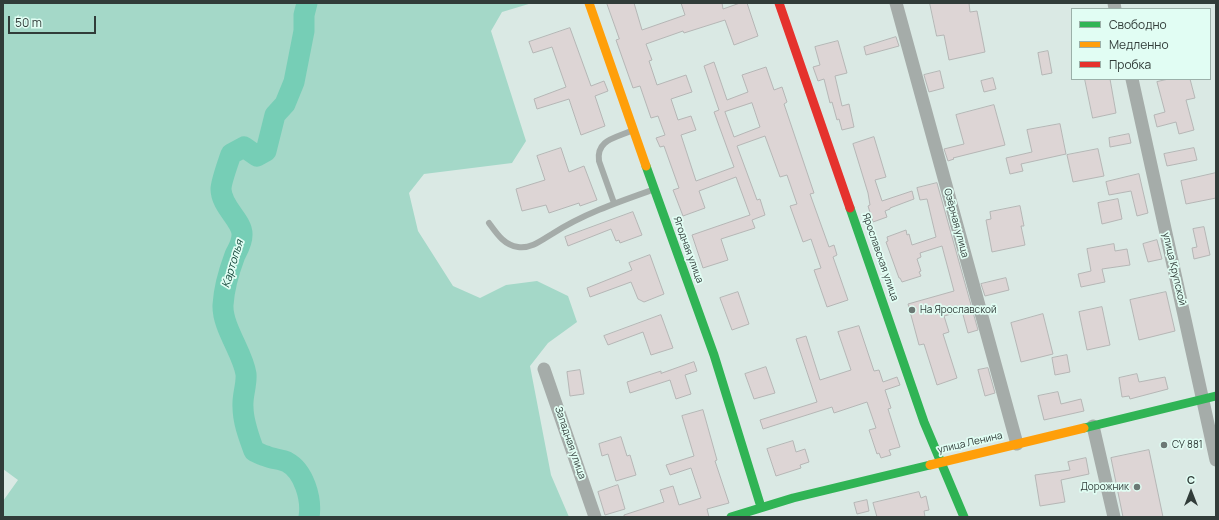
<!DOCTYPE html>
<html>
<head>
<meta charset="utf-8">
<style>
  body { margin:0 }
  #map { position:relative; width:1219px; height:520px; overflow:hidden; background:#dae9e4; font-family:Manrope,sans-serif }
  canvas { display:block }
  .frame { position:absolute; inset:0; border:4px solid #313c39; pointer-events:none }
  .legend { position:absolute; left:1071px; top:8px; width:140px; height:72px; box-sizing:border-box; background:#e1fdf3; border:1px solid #9bb0a9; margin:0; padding:5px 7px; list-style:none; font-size:12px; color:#313c39 }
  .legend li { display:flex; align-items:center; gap:8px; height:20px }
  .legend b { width:20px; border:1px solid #9bb0a9 }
  .north { position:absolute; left:1171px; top:472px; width:40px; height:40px; -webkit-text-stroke:3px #e1fdf3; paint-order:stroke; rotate:0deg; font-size:11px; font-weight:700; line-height:16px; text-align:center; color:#313c39 }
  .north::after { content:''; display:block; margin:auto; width:14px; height:18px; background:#313c39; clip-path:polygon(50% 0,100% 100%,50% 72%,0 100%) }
  .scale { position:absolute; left:8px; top:16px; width:88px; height:18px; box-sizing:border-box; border:2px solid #313c39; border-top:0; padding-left:5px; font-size:12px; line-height:14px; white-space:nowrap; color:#313c39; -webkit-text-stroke:3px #e1fdf3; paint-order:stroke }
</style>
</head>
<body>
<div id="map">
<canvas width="1219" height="520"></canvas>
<div class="frame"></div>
<ul class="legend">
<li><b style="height:5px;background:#30b455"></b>Свободно</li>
<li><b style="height:5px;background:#ff9f0a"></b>Медленно</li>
<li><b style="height:5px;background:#e5322d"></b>Пробка</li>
</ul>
<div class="north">С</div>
<div class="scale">50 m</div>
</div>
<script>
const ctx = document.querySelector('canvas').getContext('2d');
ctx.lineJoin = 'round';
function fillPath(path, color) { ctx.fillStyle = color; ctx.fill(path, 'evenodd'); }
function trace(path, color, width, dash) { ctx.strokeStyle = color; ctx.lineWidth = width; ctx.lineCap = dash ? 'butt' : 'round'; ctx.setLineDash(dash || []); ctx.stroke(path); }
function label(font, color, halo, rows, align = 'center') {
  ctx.font = font + ' Manrope,sans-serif'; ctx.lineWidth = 3.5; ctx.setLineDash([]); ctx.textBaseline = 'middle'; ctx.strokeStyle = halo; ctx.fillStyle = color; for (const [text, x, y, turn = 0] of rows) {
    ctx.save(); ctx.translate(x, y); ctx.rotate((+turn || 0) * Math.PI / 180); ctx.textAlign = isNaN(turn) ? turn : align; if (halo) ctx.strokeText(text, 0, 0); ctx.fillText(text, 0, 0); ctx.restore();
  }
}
const green = new Path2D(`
  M3,3H532L502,12L491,31L526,141L512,163L424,174L409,193L418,231L453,286L480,298L506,285L537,281L568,296L577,322L548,343L530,366L551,475L569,517H3V501L18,480L3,469Z`);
const river = new Path2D(`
  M307,3L304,15V31L294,82L285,104L275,115L266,151L257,156L244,147L231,154C228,163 221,182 221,189C221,207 243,221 242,235C242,243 238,249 235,255C229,271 224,288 223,305C222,327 243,353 246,374C247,385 242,396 243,407C243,422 249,437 254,451C258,453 262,455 266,456C272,459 281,459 287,462C304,471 312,499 309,517`);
const building = new Path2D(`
  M607,3H634L642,30L685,15L681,3H722L723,9L740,3H747L758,36L734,45L725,20L684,33L683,31L646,44L652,60L649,61L657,85L686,75L692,92L671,99L678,120L691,116L696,130L681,135L696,181L734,167L714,112L719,110L704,66L714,62L727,100L748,92L742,75L766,67L774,90L782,87L787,102L784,104L814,193L810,194L829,247L834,245L837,255L833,257L848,300L827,307L814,270L821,268L811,239L803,242L790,206L797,204L787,175L780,177L765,136L737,146L757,200L760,199L765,215L752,220L755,228L721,239L728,260L703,268L692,235L750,215L736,177L699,191L705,208L683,216L673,190L679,188L664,146L660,147L656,138L665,135L658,116L651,118L640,86L633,88L616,40L619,39ZM752,103L760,127L734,137L725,112Z
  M930,3H969L970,12L977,11L985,52L949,60L944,35L937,36Z
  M570,28L591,86L604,81L608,91L595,96L605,126L581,135L569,99L537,109L534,99L566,87L552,47L533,53L529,42Z
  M896,37L899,46L866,55L864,47Z
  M838,41L847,73L835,76L842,106L849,104L854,127L842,130L839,119L837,120L832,102L830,103L824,79L818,81L813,67L820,65L815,47Z
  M1048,51L1052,73L1042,75L1038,53Z
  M940,71L944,88L929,92L924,75Z
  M993,78L996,89L984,92L981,81Z
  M1085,79H1110L1116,113L1093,118Z
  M1169,79H1190L1195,98L1186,100L1194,130L1179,134L1176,122L1157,127L1154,115L1165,112L1157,82Z
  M994,105L1005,145L953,158L954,159L948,161L944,149L964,144L956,115Z
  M1060,124L1066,154L1021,164L1023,171L1010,174L1006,158L1032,152L1027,130Z
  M1129,134L1131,143L1110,147L1109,138Z
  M874,137L886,177L875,180L882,201L912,191L914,199L890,208V209L885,211L887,217L873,222L868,206L870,205L868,193L853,144Z
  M561,148L569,172L584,166L597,200L580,206L579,203L549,213L546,205L522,211L516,189L545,180L537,156Z
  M1194,148L1197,160L1167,166L1164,154Z
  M1098,149L1104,176L1073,182L1067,155Z
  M1216,173V198L1186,204L1181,181Z
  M1139,174L1148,213L1137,216L1131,191L1109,195L1106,182Z
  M937,183L978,330L968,333L962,311L944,316L949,332L943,334L957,378L937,385L924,344L919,345L908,304L954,291L942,246L920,253L921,257L917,259L921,271L919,272L921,276L902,282L900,278H899L886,242L888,241L887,237L906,230L907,235L909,234L912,245L936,237L927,199L920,200L917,188Z
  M1118,199L1122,219L1102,224L1098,203Z
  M1020,206L1024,226H1021L1025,245L992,252L986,220L991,219L990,212Z
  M633,212L642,235L620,243L619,240L616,241L611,229L568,246L565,237Z
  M1204,227L1210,255L1194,259L1192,248L1197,247L1193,229Z
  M1157,240L1162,259L1148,262L1143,244Z
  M1114,244L1115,251L1127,249L1130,265L1102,269L1105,282L1081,287L1078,274L1091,271L1087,249Z
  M650,255L664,294L644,302L638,299L631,282L590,297L587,288L632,270L629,263Z
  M1006,278L1009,290L985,296L981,284Z
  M738,292L749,324L732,330L720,298Z
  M1166,292L1175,331L1139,340L1130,300Z
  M1102,307L1110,345L1087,350L1079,312Z
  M1043,314L1053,354L1021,362L1011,323Z
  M661,315L673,348L651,355L643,332L608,345L604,336Z
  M859,326L874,371L879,370L883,382L897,377L900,385L885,390L891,408L888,409L900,447L889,450L891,455L881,458L879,453L877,454L869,430L876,428L867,402L834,413L832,407L763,429L760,420L817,402L796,339L806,336L820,380L851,370L838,332Z
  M1067,355L1070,372L1055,375L1052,358Z
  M694,362L697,371L685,375L691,394L676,399L670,380L630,393L627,382L661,371V373Z
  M766,367L775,393L754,399L745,374Z
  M988,368L995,393L985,396L978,370Z
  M580,370L584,394L570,396L567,372Z
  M1137,374L1139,382L1165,377L1168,389L1130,399L1129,396L1122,397L1119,378Z
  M1058,392L1061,404L1081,399L1084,411L1044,420L1038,396Z
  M703,410L717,460L715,461L729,503L707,509L709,517H624V515L664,502L660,490L673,486L679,505L701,498L691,468L670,475L666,465L694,456L682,416Z
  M621,437L627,456L630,455L636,475L616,481L608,454L602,456L599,444Z
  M793,441L796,452L805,449L809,462L800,465L801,468L776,476L767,449Z
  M1149,450L1163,517H1123L1111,458Z
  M1086,458L1089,474L1061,480L1065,502L1040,506L1035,475L1070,470L1068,462Z
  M618,485L625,509L605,515L598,492Z
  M919,492L921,498L926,496L929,510L924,511L925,517H877L873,503Z
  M867,500L869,511L857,514L854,503Z`);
const lane = new Path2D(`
  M614,203L599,161C596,140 615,138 631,131
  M489,223C497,234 504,245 518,247C531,249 542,240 552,234C583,214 618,202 652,190`);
const street = new Path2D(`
  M896,3L1017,444
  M1114,3L1115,9
  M1132,79L1216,460
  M544,369L595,517
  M1093,426L1114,517`);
const fast = new Path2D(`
  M646,166L714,355L761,507
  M850,208L924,422L964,517
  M1084,428L1216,396
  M731,517L793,498L930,465`);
const slow = new Path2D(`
  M589,3L646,166
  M930,465L1084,428`);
const jam = new Path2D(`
  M779,3L850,208`);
const markers = [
  [912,310,4,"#6c7975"],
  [1164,445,4,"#6c7975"],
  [1137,487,4,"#6c7975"]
];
const streetNames = [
  ["Озёрная улица",956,223,75],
  ["Ягодная улица",688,250,70],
  ["Ярославская улица",880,257,71],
  ["улица Крупской",1174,269,77],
  ["Западная улица",570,443,71],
  ["улица Ленина",970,443,-13]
];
const poiNames = [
  ["На Ярославской",920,310],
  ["СУ 881",1172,445],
  ["Дорожник",1129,487,"right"]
];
const waterNames = [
  ["Картопья",233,264,-73]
];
fillPath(green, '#a4d8c8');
trace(river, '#76ceb6', 21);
fillPath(building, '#ddd5d5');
trace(building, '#b5b6b5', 1);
trace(lane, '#a5aca9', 6);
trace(street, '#a5aca9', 13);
trace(fast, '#30b455', 9);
trace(slow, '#ff9f0a', 9);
trace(jam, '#e5322d', 9);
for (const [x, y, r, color] of markers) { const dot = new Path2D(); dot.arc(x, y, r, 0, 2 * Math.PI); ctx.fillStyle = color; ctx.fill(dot); trace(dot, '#e1fdf3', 1.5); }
label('10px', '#313c39', '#e1fdf3', streetNames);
label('10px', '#313c39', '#e1fdf3', poiNames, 'left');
label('italic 11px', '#134639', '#e1fdf3', waterNames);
</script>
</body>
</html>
